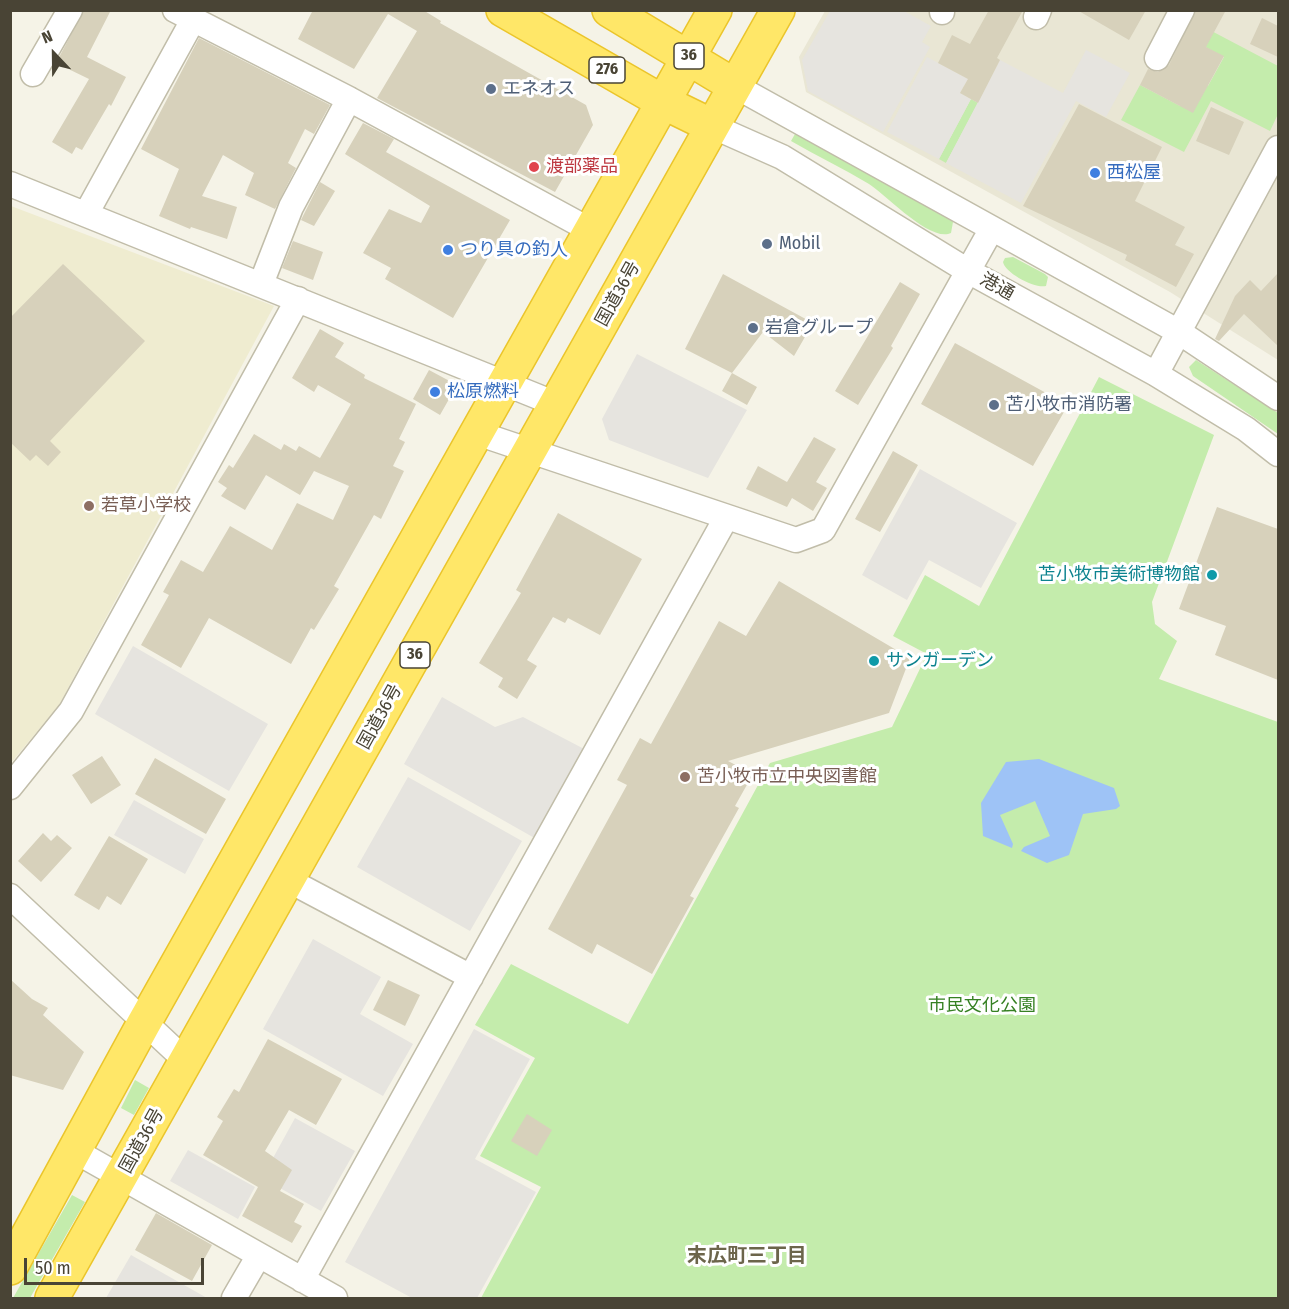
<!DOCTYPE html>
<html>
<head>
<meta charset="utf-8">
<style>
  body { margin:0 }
  #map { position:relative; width:1289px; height:1309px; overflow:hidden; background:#f5f3e7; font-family:"Fira Sans Condensed",sans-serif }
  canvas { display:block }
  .frame { position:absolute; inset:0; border:12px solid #494435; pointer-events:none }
  .north { position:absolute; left:24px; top:24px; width:60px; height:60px; -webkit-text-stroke:4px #fff; paint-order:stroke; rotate:338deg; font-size:16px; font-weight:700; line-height:24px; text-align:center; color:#494435 }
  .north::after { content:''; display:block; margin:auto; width:21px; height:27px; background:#494435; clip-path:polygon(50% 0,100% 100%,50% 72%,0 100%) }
  .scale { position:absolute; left:24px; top:1258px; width:180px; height:27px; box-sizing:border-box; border:3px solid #494435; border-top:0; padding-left:8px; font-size:18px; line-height:21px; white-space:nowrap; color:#494435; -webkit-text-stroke:4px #fff; paint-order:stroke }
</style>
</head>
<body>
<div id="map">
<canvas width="1289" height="1309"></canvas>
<div class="frame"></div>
<div class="north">N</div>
<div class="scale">50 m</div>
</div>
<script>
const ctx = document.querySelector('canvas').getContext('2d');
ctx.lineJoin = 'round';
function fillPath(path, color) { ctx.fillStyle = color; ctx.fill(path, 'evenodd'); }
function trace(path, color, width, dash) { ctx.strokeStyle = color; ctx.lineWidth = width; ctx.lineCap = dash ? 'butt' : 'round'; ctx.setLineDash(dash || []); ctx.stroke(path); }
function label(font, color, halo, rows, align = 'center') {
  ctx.font = font + ' "Fira Sans Condensed","Noto Sans JP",sans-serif'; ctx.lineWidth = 6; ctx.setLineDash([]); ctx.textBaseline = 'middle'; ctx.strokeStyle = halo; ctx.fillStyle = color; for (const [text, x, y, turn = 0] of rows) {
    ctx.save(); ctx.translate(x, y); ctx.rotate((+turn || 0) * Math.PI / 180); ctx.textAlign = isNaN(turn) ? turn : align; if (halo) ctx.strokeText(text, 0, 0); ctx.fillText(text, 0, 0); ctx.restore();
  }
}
const residential = new Path2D(`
  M825,11H1278V360L1170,292L806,92L799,57Z`);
const education = new Path2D(`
  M11,206L274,306L59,705L11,763Z`);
const green = new Path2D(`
  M1185,17L1278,66V114L1270,131L1211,101L1184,152L1121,120L1140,85L1180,106L1194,79L1208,86L1224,57L1177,32Z
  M971,99L978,103L946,163L939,159Z
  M795,134L949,218L953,222L951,233C931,243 886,195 869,184C844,169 817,156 791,141Z
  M1013,257L1045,274L1048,277L1046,286C1035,289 1005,273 1003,262L1005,258Z
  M1196,360L1278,413V434L1193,376L1189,367Z
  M1099,377L1214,435L1152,602L1155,624L1177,641L1159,679L1278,722V1298H481L541,1187L480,1156L535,1058L475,1025L511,964L628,1024L770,763L892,727L927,654L893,636L925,575L979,606Z
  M135,1080L149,1088L134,1115L121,1108Z
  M72,1195L85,1202L30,1298H13Z`);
const parking = new Path2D(`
  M830,11H904L931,26L922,42L930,47L883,132L808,91L802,60Z
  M1086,50L1130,73L1106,117L1076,101L1021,203L946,163L1000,60L1063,93Z
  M927,57L968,79L960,93L971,99L939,159L887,132Z
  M637,354L747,410L708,478L609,440L602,419Z
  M920,469L1017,523L981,588L929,560L907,600L862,575Z
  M133,646L268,724L229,791L95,714Z
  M442,697L495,727L523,717L588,751L538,840L404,764Z
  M408,777L522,841L470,931L357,867Z
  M134,800L204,839L185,874L114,835Z
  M313,939L381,977L360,1014L413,1044L383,1096L263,1029Z
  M474,1029L530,1059L475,1159L536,1192L477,1298H412L345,1262Z
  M295,1118L355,1151L321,1211L262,1178Z
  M188,1150L255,1187L238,1219L170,1181Z
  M131,1255L207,1298H106Z`);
const water = new Path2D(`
  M1039,759L1114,788L1120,806L1116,809L1083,814L1069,855L1047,863L1021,851L1024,847L1050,836L1035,801L1000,815L1013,844L1012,848L983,836L981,803L1006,762Z`);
const building = new Path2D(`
  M84,10H111L87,57L126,77L111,106L109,104L82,150L76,147L72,154L52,142L89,79L56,63Z
  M313,10H423L441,21L440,23L586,105L593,125L555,192L377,98L417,31L388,14L354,69L298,39Z
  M989,10H1023L997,58L1000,60L978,103L960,93L968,79L938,63L952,35L970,44Z
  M1077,10H1146L1129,40Z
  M1196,10H1226L1206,47L1224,56L1193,113L1140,85L1148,69L1158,72L1169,65Z
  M1262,18L1278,26V57L1250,44Z
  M199,38L330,105L314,134L305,129L288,163L296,168L275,209L245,195L254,173L223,155L202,196L237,207L227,239L191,227L190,229L159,216L179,169L141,149Z
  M1079,104L1162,147L1135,201L1185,227L1175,245L1194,254L1176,287L1125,260L1127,255L1023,206Z
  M1211,107L1244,122L1229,155L1196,141Z
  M363,123L394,139L386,152L510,220L453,318L385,279L391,268L363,253L389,209L421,223L430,206L345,154Z
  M320,182L335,191L314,226L301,220Z
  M293,241L323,252L313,280L282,268Z
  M63,264L145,341L50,441L61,452L48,466L36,455L30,461L10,442V318Z
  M1278,273V346L1244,314L1219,341L1215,339L1235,296L1250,280L1261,291Z
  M723,274L813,323L794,356L763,332L732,373L685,349Z
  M900,282L920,294L891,346L893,348L858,405L835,391Z
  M320,329L344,343L335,357L365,375L364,378L416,404L399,439L405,442L393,466L404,471L381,519L374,515L334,586L339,589L314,630L311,628L291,664L209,618L181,668L141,645L169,595L163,592L181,560L203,572L230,526L272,550L297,503L333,520L349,486L314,471L300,495L266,475L245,510L221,496L227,488L218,482L229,465L233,468L254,434L281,450L284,444L296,451L299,446L320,458L351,404L318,385L314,392L292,378Z
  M955,343L1068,405L1033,466L921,404Z
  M429,370L457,385L440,415L413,399Z
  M732,373L757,387L747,405L722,391Z
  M814,437L836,449L816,482L827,488L813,511L792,498L787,507L746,489L758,466L787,482Z
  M893,451L918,465L880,532L855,519Z
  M1217,507L1278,529V680L1215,655L1226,626L1179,609Z
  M558,513L642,559L600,635L568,618L565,623L553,617L527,660L537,666L517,699L498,687L503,678L479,663L521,593L516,590Z
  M779,581L910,658L889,713L728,761L753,774L735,806L739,808L690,896L694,898L652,974L597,944L592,954L548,929L627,785L617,780L640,738L651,744L719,621L746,636Z
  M102,756L121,785L91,804L72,775Z
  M155,758L226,799L206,834L135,794Z
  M43,833L51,841L57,835L72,848L41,882L18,861Z
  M109,836L148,859L121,905L107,896L99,910L74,895Z
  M10,979L32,999L48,1008L43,1015L84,1052L63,1090L10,1075Z
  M388,980L420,995L405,1026L373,1010Z
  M268,1039L342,1079L316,1125L289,1110L265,1151L292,1170L280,1191L304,1204L294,1222L302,1226L292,1243L242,1216L258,1187L203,1155L223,1121L217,1117L234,1089L239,1092Z
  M527,1114L552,1130L537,1156L511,1141Z
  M156,1213L212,1245L192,1281L135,1250Z`);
const minor = new Path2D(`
  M175,10L349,99L590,230
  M942,12V10
  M1036,17L1039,10
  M1157,58L1182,10
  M33,74L70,10
  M735,86L1179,332L1278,398
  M712,126L782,157L968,271L1156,374L1246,429L1278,454
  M10,184L556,404
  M86,214L193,20
  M261,284L291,207L349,99
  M1156,374L1278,148
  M477,433L796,540L823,530L991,230
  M10,787L71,711L298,299
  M288,880L471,977
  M10,896L186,1061
  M75,1151L335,1298
  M302,1280L726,518
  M234,1298L259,1255`);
const highway = new Path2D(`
  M503,10L663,102L712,126
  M609,10L735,86
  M10,1268L144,1023L715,10
  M52,1298L778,10`);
const markers = [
  [491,89,6,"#5c6f8a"],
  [534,167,6,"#e0444e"],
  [1095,173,6,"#3f7fe0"],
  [767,244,6,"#5c6f8a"],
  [448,250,6,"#3f7fe0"],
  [753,328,6,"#5c6f8a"],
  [435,392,6,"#3f7fe0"],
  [994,405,6,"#5c6f8a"],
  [89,506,6,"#8d6e63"],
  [1212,575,6,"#0f9aa8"],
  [874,661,6,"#0f9aa8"],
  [685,777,6,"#8d6e63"]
];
const shields = [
  [689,56,30],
  [607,70,36],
  [415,655,30]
];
const shieldNames = [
  ["36",689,56],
  ["276",607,70],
  ["36",415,655]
];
const serviceNames = [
  ["エネオス",503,89],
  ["Mobil",779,244],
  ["岩倉グループ",765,328],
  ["苫小牧市消防署",1006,405]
];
const healthNames = [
  ["渡部薬品",546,167]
];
const shopNames = [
  ["西松屋",1107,173],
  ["つり具の釣人",460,250],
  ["松原燃料",447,392]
];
const streetNames = [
  ["港通",997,287,29],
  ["国道36号",618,294,-61],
  ["国道36号",380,717,-61],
  ["国道36号",142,1141,-61]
];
const educationNames = [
  ["若草小学校",101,506],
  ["苫小牧市立中央図書館",697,777]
];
const cultureNames = [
  ["苫小牧市美術博物館",1200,575],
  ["サンガーデン",886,661,"left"]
];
const parkNames = [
  ["市民文化公園",982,1006]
];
const neighbourhoodNames = [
  ["末広町三丁目",747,1256]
];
fillPath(residential, '#e9e6d4');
fillPath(education, '#efecd0');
fillPath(green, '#c4ecac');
fillPath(parking, '#e6e4df');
fillPath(water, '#9ec3f6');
fillPath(building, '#d7d1bb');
trace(minor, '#c1bda9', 27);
trace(highway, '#ebc52b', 36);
trace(minor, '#fff', 24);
trace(highway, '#ffe768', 33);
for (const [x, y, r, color] of markers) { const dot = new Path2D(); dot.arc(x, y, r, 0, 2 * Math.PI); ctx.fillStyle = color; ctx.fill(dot); trace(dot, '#fff', 2); }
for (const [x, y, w] of shields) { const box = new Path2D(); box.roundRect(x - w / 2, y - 13, w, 26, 4.5); ctx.fillStyle = '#fff'; ctx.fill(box); trace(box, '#494435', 1.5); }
label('bold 16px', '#494435', null, shieldNames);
label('18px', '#4e5e75', '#fff', serviceNames, 'left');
label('18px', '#be3a42', '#fff', healthNames, 'left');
label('18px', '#366cbe', '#fff', shopNames, 'left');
label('18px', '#494435', '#fff', streetNames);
label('18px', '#785e54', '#fff', educationNames, 'left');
label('18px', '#0d838f', '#fff', cultureNames, 'right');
label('18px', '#368023', '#fff', parkNames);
label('bold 20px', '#6c654b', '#fff', neighbourhoodNames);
</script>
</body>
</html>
